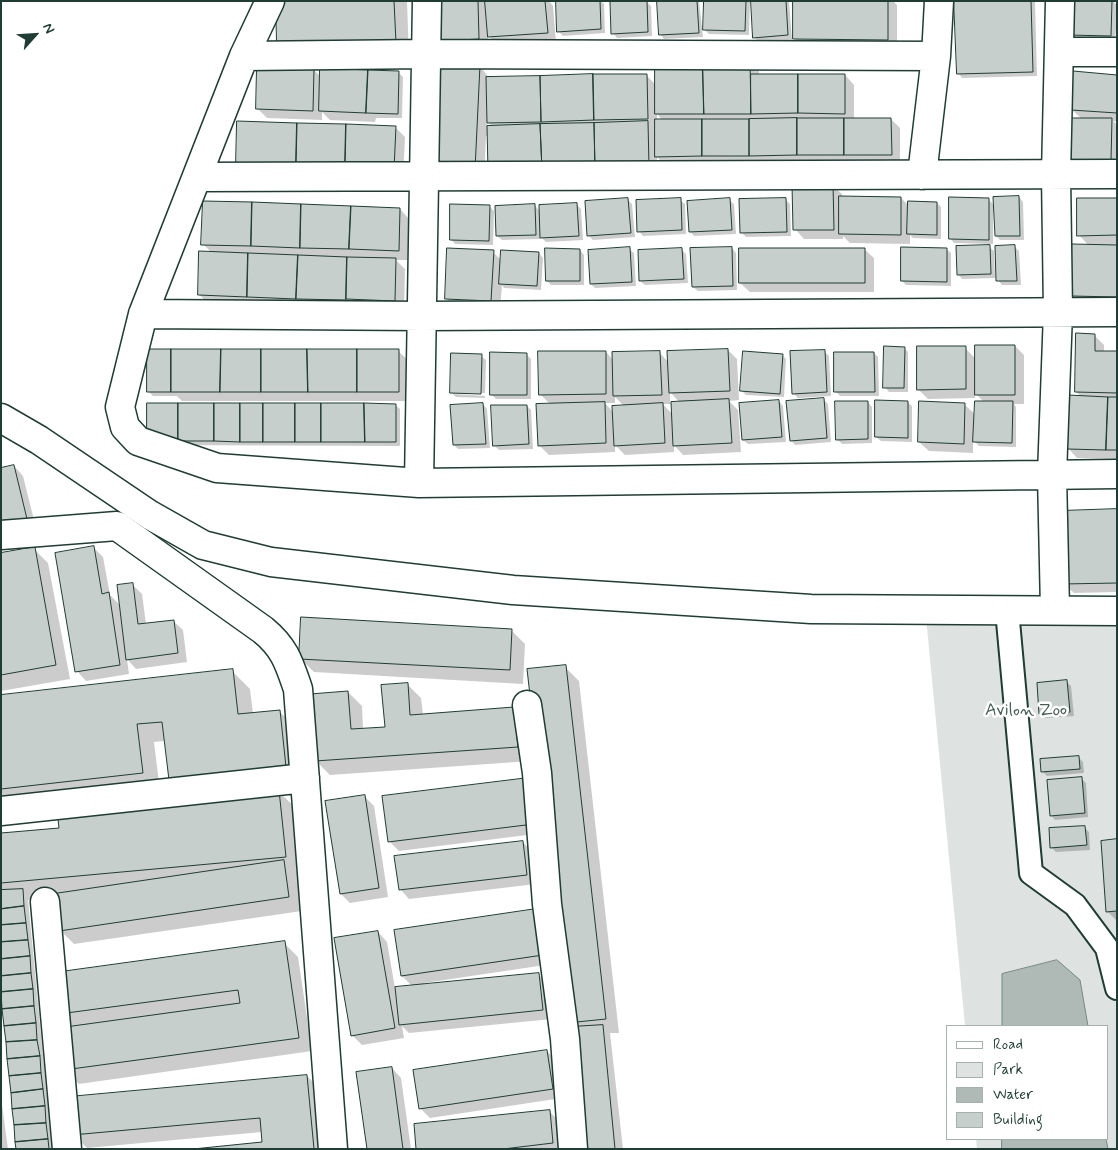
<!DOCTYPE html>
<html>
<head>
<meta charset="utf-8">
<style>
  body { margin:0 }
  #map { position:relative; width:1118px; height:1150px; overflow:hidden; background:#fff; font-family:Mynerve,sans-serif }
  canvas { display:block }
  .frame { position:absolute; inset:0; border:2px solid #1f3d34; pointer-events:none }
  .legend { position:absolute; left:946px; top:1025px; width:162px; height:115px; box-sizing:border-box; background:#fff; border:1px solid #a5b1ae; margin:0; padding:6px 9px; list-style:none; font-size:15px; color:#1f3d34 }
  .legend li { display:flex; align-items:center; gap:10px; height:25px }
  .legend b { width:25px; border:1px solid #a5b1ae }
  .north { position:absolute; left:10px; top:10px; width:50px; height:50px; -webkit-text-stroke:4px #fff; paint-order:stroke; rotate:64deg; font-size:14px; font-weight:700; line-height:20px; text-align:center; color:#1f3d34 }
  .north::after { content:''; display:block; margin:auto; width:18px; height:22px; background:#1f3d34; clip-path:polygon(50% 0,100% 100%,50% 72%,0 100%) }
</style>
</head>
<body>
<div id="map">
<canvas width="1118" height="1150"></canvas>
<div class="frame"></div>
<ul class="legend">
<li><b style="height:6px;background:#fff"></b>Road</li>
<li><b style="height:14px;background:#dee3e2"></b>Park</li>
<li><b style="height:14px;background:#afbab7"></b>Water</li>
<li><b style="height:14px;background:#c7cfcc"></b>Building</li>
</ul>
<div class="north">N</div>
</div>
<script>
const ctx = document.querySelector('canvas').getContext('2d');
ctx.lineJoin = 'round';
function fillPath(path, color) { ctx.fillStyle = color; ctx.fill(path, 'evenodd'); }
function trace(path, color, width, dash) { ctx.strokeStyle = color; ctx.lineWidth = width; ctx.lineCap = dash ? 'butt' : 'round'; ctx.setLineDash(dash || []); ctx.stroke(path); }
function label(font, color, halo, rows, align = 'center') {
  ctx.font = font + ' Mynerve,sans-serif'; ctx.lineWidth = 5; ctx.setLineDash([]); ctx.textBaseline = 'middle'; ctx.strokeStyle = halo; ctx.fillStyle = color; for (const [text, x, y, turn = 0] of rows) {
    ctx.save(); ctx.translate(x, y); ctx.rotate((+turn || 0) * Math.PI / 180); ctx.textAlign = isNaN(turn) ? turn : align; if (halo) ctx.strokeText(text, 0, 0); ctx.fillText(text, 0, 0); ctx.restore();
  }
}
const green = new Path2D(`
  M926,617L1117,623V1149H977L976,1139H1107V1026H965Z`);
const water = new Path2D(`
  M1057,960L1080,980L1088,1026H1002V974Z
  M1002,1139H1106L1108,1149H1002Z`);
const shadow = new Path2D(`
  M277,1H407L409,57Z
  M440,1H549L553,6L556,42L499,46L488,35V48L450,50Z
  M570,1H601L604,4L605,33L563,36L558,31Z
  M646,1L651,6L652,36L617,38L613,33Z
  M658,1H699L703,37L664,39L660,34Z
  M705,1H750L749,35L709,34L704,29Z
  M752,1H789L792,40L759,42L754,37Z
  M794,1H893L897,5V49L804,48L794,38Z
  M956,1H1035L1037,76L962,78L958,73Z
  M1070,1H1113L1116,4L1117,18L1115,40L1074,39L1070,34Z
  M656,60H750L759,69V75H845L854,85V119H891L900,128V164L665,166L657,157L658,176L486,136L484,179L446,177L480,66L489,78L646,75L656,85ZM657,114L663,121H657ZM487,121L493,127H487Z
  M313,69L321,77L398,72L403,77L402,118H376L375,122L330,120L322,112V120L267,118L258,109Z
  M1117,76V122L1113,121L1117,125V170L1061,159L1082,119L1072,110Z
  M395,127L405,137L403,179L246,173Z
  M832,185L842,194V198H901L909,206L937,203L941,207V239L913,238L910,235V244L850,243L843,236V239H804L795,229Z
  M1019,197L1023,202L1024,240H1000L996,236L995,209H993V244L954,243L950,238L988,199L995,206Z
  M785,199L790,204L791,236L746,237L742,233Z
  M1117,199V310L1086,309L1072,295L1089,246L1079,235Z
  M628,200L632,204L635,237L593,240L588,235Z
  M680,200L685,204L686,234L643,236L639,231Z
  M729,200L734,204L736,234L694,236L690,231Z
  M534,205L541,212L577,205L581,209L583,240L546,242L540,236V239L502,240L497,236Z
  M489,206L494,211L493,245L455,244L451,239Z
  M400,209L409,219L408,260H396L405,269L404,310L208,304L199,294L212,253L203,244Z
  M1014,246L1019,251L1021,285H1002L998,280Z
  M989,247L994,251L995,278L962,279L958,274Z
  M732,248L736,253L737,290L698,291L693,287Z
  M629,249L634,253L636,286L595,288L591,284Z
  M864,249L874,258V292H750L740,283Z
  M946,249L951,253V286L906,285L902,281Z
  M580,250L584,255V285H551L547,281Z
  M682,250L686,254L688,283L645,285L640,281Z
  M493,252L501,260L539,253L543,258L541,290L504,288L502,285L500,310L455,308L446,298Z
  M1094,335L1104,345V352H1117V459L1077,458L1068,448L1082,397L1076,392Z
  M1015,346L1024,355V404H1014L1016,407V447L979,446L973,440V453L929,451L919,442L965,405L976,415L984,402L975,393V398L928,399L918,389L965,348L976,359Z
  M904,348L908,352V392H889L885,387Z
  M728,350L737,359L739,400L729,401L738,410L741,452L683,455L674,445V452L625,455L615,445V452L549,455L539,445L551,405L540,394L606,352L613,360L659,352L669,363ZM670,392L680,403H670ZM615,397L625,407L613,412L605,403H615ZM663,404H672V414Z
  M398,351L408,360V401H182L177,396H153L148,391Z
  M824,351L829,356L831,396L798,398L793,393Z
  M874,353L878,357L879,396H840L836,392Z
  M527,355L531,359V399H496L491,394Z
  M782,355L786,359L784,397L746,395L742,391Z
  M481,356L486,360L485,393L454,392V394L485,396V398L456,397L451,392Z
  M823,399L828,404L831,442L795,445L791,440Z
  M779,401L783,406L786,442L748,444L743,440Z
  M868,402L872,407V443L842,444L837,439Z
  M907,402L912,406V442L881,441L876,437Z
  M483,404L487,409L490,448L458,449L454,445Z
  M395,405L400,409V446L153,445Z
  M527,406L531,410L533,449L499,450L494,445Z
  M14,466L23,476L36,528L1,537Z
  M1117,511V592L1074,593L1064,584Z
  M94,548L103,557L110,595L121,606L132,584L142,594L146,624L173,621L183,630L187,662L136,669L127,659L129,674L86,681L77,671Z
  M34,549L48,563L70,679L1,691V555Z
  M511,630L525,644L523,684L314,672L300,658Z
  M565,667L579,681L619,1033H610L623,1149H584L572,1029Z
  M232,671L250,689L253,714L279,711L297,729L303,784L164,741L154,742L160,791L1,809V697Z
  M1067,682L1071,686L1074,716L1045,718L1040,713Z
  M407,684L421,698L423,715L514,709L531,761L330,775L316,761L348,692L362,706L363,729L386,728Z
  M1079,758L1083,762L1084,773L1047,776L1043,772Z
  M1082,779L1086,783L1088,817L1055,820L1051,815Z
  M537,788L543,833L399,851L390,842Z
  M279,792L297,809L303,875H297L302,911L74,944L60,930L55,897L28,900L52,1149H17L1,988V834L60,829Z
  M364,796L374,806L388,897L350,903L341,894Z
  M1084,827L1089,832L1090,850L1056,852L1051,847Z
  M1117,841V921L1107,911Z
  M523,842L532,852L536,884L409,899L400,889Z
  M536,910L552,964L424,983L425,985L538,974L548,984L552,1019L409,1033L402,1026L404,1038L362,1045L352,1035L378,932L387,942L395,988L413,987L402,976Z
  M284,943L298,957L312,1051L79,1084L65,1070L73,1027L60,1014Z
  M547,1051L556,1061L562,1098L430,1118L420,1108Z
  M392,1068L401,1078L411,1149H368Z
  M307,1076L321,1090L326,1149H207L263,1144L262,1132L87,1148L73,1134Z
  M1,1097L8,1149H1Z
  M549,1111L559,1121L562,1149H417Z`);
const building = new Path2D(`
  M276,1H394L396,43L277,46Z
  M439,1H478L479,39L440,41Z
  M485,1H545L548,33L488,37Z
  M556,1H600L601,29L557,32Z
  M647,1L648,32L611,34L610,2Z
  M657,1H697L699,33L659,35Z
  M704,1H746L745,31L703,30Z
  M751,1H786L788,35L753,38Z
  M793,1H888V40L793,39Z
  M954,1H1031L1033,72L957,74Z
  M1069,1H1112L1111,36L1069,35Z
  M655,58H702L704,114H655Z
  M703,59H750L751,114H704Z
  M440,63L480,65L475,170L436,168Z
  M257,66L314,68L313,111L256,109Z
  M320,68L368,70L366,113L319,111Z
  M368,70L399,71L398,114L366,113Z
  M1073,71L1117,75V113L1071,110Z
  M593,74H647L648,119L594,120Z
  M593,74L594,120L541,122L540,76Z
  M751,74H798V113L751,114Z
  M798,74H845V114L798,113Z
  M540,76L541,122L487,123L486,77Z
  M797,118V155L749,156V119Z
  M797,118H844V155H797Z
  M844,118H891L892,155H844Z
  M1061,118H1112L1111,161L1060,159Z
  M655,119H702V156L655,157Z
  M702,119H749V156H702Z
  M237,121L297,123L296,166L236,164Z
  M648,121L649,167L595,169L594,123Z
  M297,123L346,124L345,168L296,166Z
  M594,123L595,169L542,170L540,124Z
  M346,124L396,126L394,170L345,168Z
  M540,124L542,170L488,171L487,126Z
  M833,183L834,230H793L792,184Z
  M839,196L901,197V235L839,234Z
  M1019,196L1020,236H995L993,197Z
  M949,197L989,198V240L949,239Z
  M628,198L631,233L587,236L585,201Z
  M681,198L682,230L637,232L636,200Z
  M730,198L732,230L689,232L687,201Z
  M786,198L787,232L740,233L739,199Z
  M1077,198H1117V235L1077,236Z
  M203,201L252,202L251,246L201,245Z
  M908,201L937,202V235L907,234Z
  M252,202L301,204L300,248L251,246Z
  M577,203L579,236L540,238L539,205Z
  M301,204L351,206L349,249L300,248Z
  M450,204L490,205L489,241L450,240Z
  M535,204L536,235L496,236L495,206Z
  M351,206L400,208L399,251L349,249Z
  M1072,244L1117,245V297L1071,296Z
  M990,245L991,274L957,275L956,246Z
  M1015,245L1017,281H996L995,246Z
  M630,247L632,282L590,284L588,250Z
  M732,247L733,286L692,287L690,248Z
  M901,247L947,248V282L901,281Z
  M447,248L494,250L491,301L445,299Z
  M545,248L580,249V281H546Z
  M682,248L684,279L639,281L638,250Z
  M739,248H865V283H739Z
  M501,250L539,252L537,286L499,284Z
  M199,251L248,253L247,297L198,295Z
  M248,253L298,255L296,299L247,297Z
  M298,255L347,257L346,300L296,299Z
  M347,257L396,258L395,301L346,299Z
  M1076,333L1095,334V351H1117V393L1075,392Z
  M975,345H1015V395H975Z
  M884,346L905,347L904,388H883Z
  M917,346H966V389L917,390Z
  M147,349H171V392H147Z
  M171,349H221L220,392H171Z
  M221,349H261V392H220Z
  M261,349H307L308,392H261Z
  M307,349H357V392H308Z
  M357,349H399V392H357Z
  M728,349L730,391L669,393L667,351Z
  M825,350L827,392L792,394L790,351Z
  M538,351H606V394L539,395Z
  M660,351L662,395L613,396L612,352Z
  M743,351L783,354L780,394L740,391Z
  M490,352L527,353V395H490Z
  M834,352H874L875,392H834Z
  M451,353L482,354L481,394L450,393Z
  M1068,395L1108,397L1106,450L1067,449Z
  M1108,397H1117V450H1106Z
  M824,398L827,438L790,441L786,401Z
  M729,399L732,443L673,446L671,402Z
  M779,400L782,437L742,440L739,403Z
  M875,400L908,401V438L875,437Z
  M835,401H868V439L836,440Z
  M919,401L965,403L964,444L918,442Z
  M975,401H1013L1012,443L973,442Z
  M605,402L606,443L538,446L536,404Z
  M147,403H178V441H147Z
  M178,403H214V441H178Z
  M214,403H240V442L214,441Z
  M240,403H263V442H240Z
  M263,403H295V442H263Z
  M295,403H321V442H295Z
  M321,403H364L365,442H321Z
  M364,403L396,404V442H365Z
  M483,403L486,444L453,445L450,405Z
  M663,403L665,443L614,446L612,406Z
  M491,405H527L529,444L493,446Z
  M14,465L27,519L1,525V468Z
  M1117,509V583L1063,584L1060,511Z
  M94,546L102,594L109,592L120,665L75,672L55,553Z
  M35,547L56,665L1,675V553Z
  M133,583L138,624L174,620L178,653L126,660L117,585Z
  M301,617L512,629L510,670L299,659Z
  M566,665L606,1019L567,1023L527,669Z
  M233,669L238,714L280,710L286,767L169,780L162,722L137,724L143,773L1,789V695Z
  M1067,680L1070,712L1039,714L1037,683Z
  M408,683L410,715L514,707L518,747L315,761L310,694L348,691L351,729L385,727L381,685Z
  M1079,756L1080,769L1041,772L1040,759Z
  M1082,777L1085,813L1050,816L1047,780Z
  M528,778L534,824L388,842L382,796Z
  M279,790L286,857L1,883V833L59,828L57,811Z
  M365,795L379,888L340,894L325,801Z
  M1085,826L1087,845L1050,848L1049,828Z
  M1117,839V911L1106,912L1101,841Z
  M523,841L527,875L399,890L394,856Z
  M284,860L289,897L59,931L54,894Z
  M23,889L24,906L1,909V890Z
  M24,906L26,923L1,925V909Z
  M536,909L543,955L401,976L394,930Z
  M26,923L28,940L1,942V925Z
  M378,931L395,1028L351,1036L334,938Z
  M28,940L30,956L1,959V942Z
  M285,941L299,1038L64,1070L58,1028L240,1003L238,990L59,1014L53,973Z
  M30,956L31,973L1,976V959Z
  M31,973L33,989L1,992V976Z
  M539,973L543,1010L399,1025L395,987Z
  M33,989L34,1006L2,1009L1,992Z
  M34,1006L36,1023L4,1026L2,1009Z
  M36,1023L37,1040L6,1042L4,1026Z
  M603,1025L615,1149H583L571,1027Z
  M37,1040L40,1056L7,1059L6,1042Z
  M547,1050L553,1089L419,1109L413,1070Z
  M40,1056L41,1073L9,1076L7,1059Z
  M392,1067L403,1149H367L356,1072Z
  M41,1073L43,1089L11,1093L9,1076Z
  M307,1075L314,1149H193L262,1142L260,1118L72,1135L68,1097Z
  M43,1089L45,1106L12,1109L11,1093Z
  M45,1106L46,1123L14,1125L12,1109Z
  M550,1110L553,1143L503,1149H416L414,1124Z
  M46,1123L48,1139L15,1142L14,1125Z
  M48,1139L49,1149H16L15,1142Z`);
const service = new Path2D(`
  M1007,610L1031,873L1075,905L1107,948L1117,988`);
const minor = new Path2D(`
  M270,1L244,56L143,314L120,407L125,427L138,441L217,468L419,483L1117,474
  M1060,52H1117
  M244,56L426,54L936,56
  M922,175L936,56L939,1
  M197,177L1117,174
  M143,314L422,316L1117,312
  M419,483L427,1
  M1,535L117,526L263,630C285,648 289,663 298,689L333,1149
  M1055,609L1052,475L1058,312L1056,175L1060,1
  M527,705L537,773L547,904L565,1039L573,1149
  M1,811L305,778
  M45,902L67,1149`);
const tertiary = new Path2D(`
  M1,418L39,440L150,515L203,545L271,562L513,590L811,609L1117,611`);
const parkNames = [
  ["Avilon Zoo",1026,711]
];
fillPath(green, '#dee3e2');
fillPath(water, '#afbab7');
trace(water, '#758883', 1);
fillPath(shadow, '#0003');
fillPath(building, '#c7cfcc');
trace(building, '#1f3d34', 1);
trace(service, '#1f3d34', 26);
trace(minor, '#1f3d34', 31);
trace(tertiary, '#1f3d34', 31);
trace(service, '#fff', 22);
trace(minor, '#fff', 28);
trace(tertiary, '#fff', 28);
label('18px', '#455e57', '#fff', parkNames);
</script>
</body>
</html>
